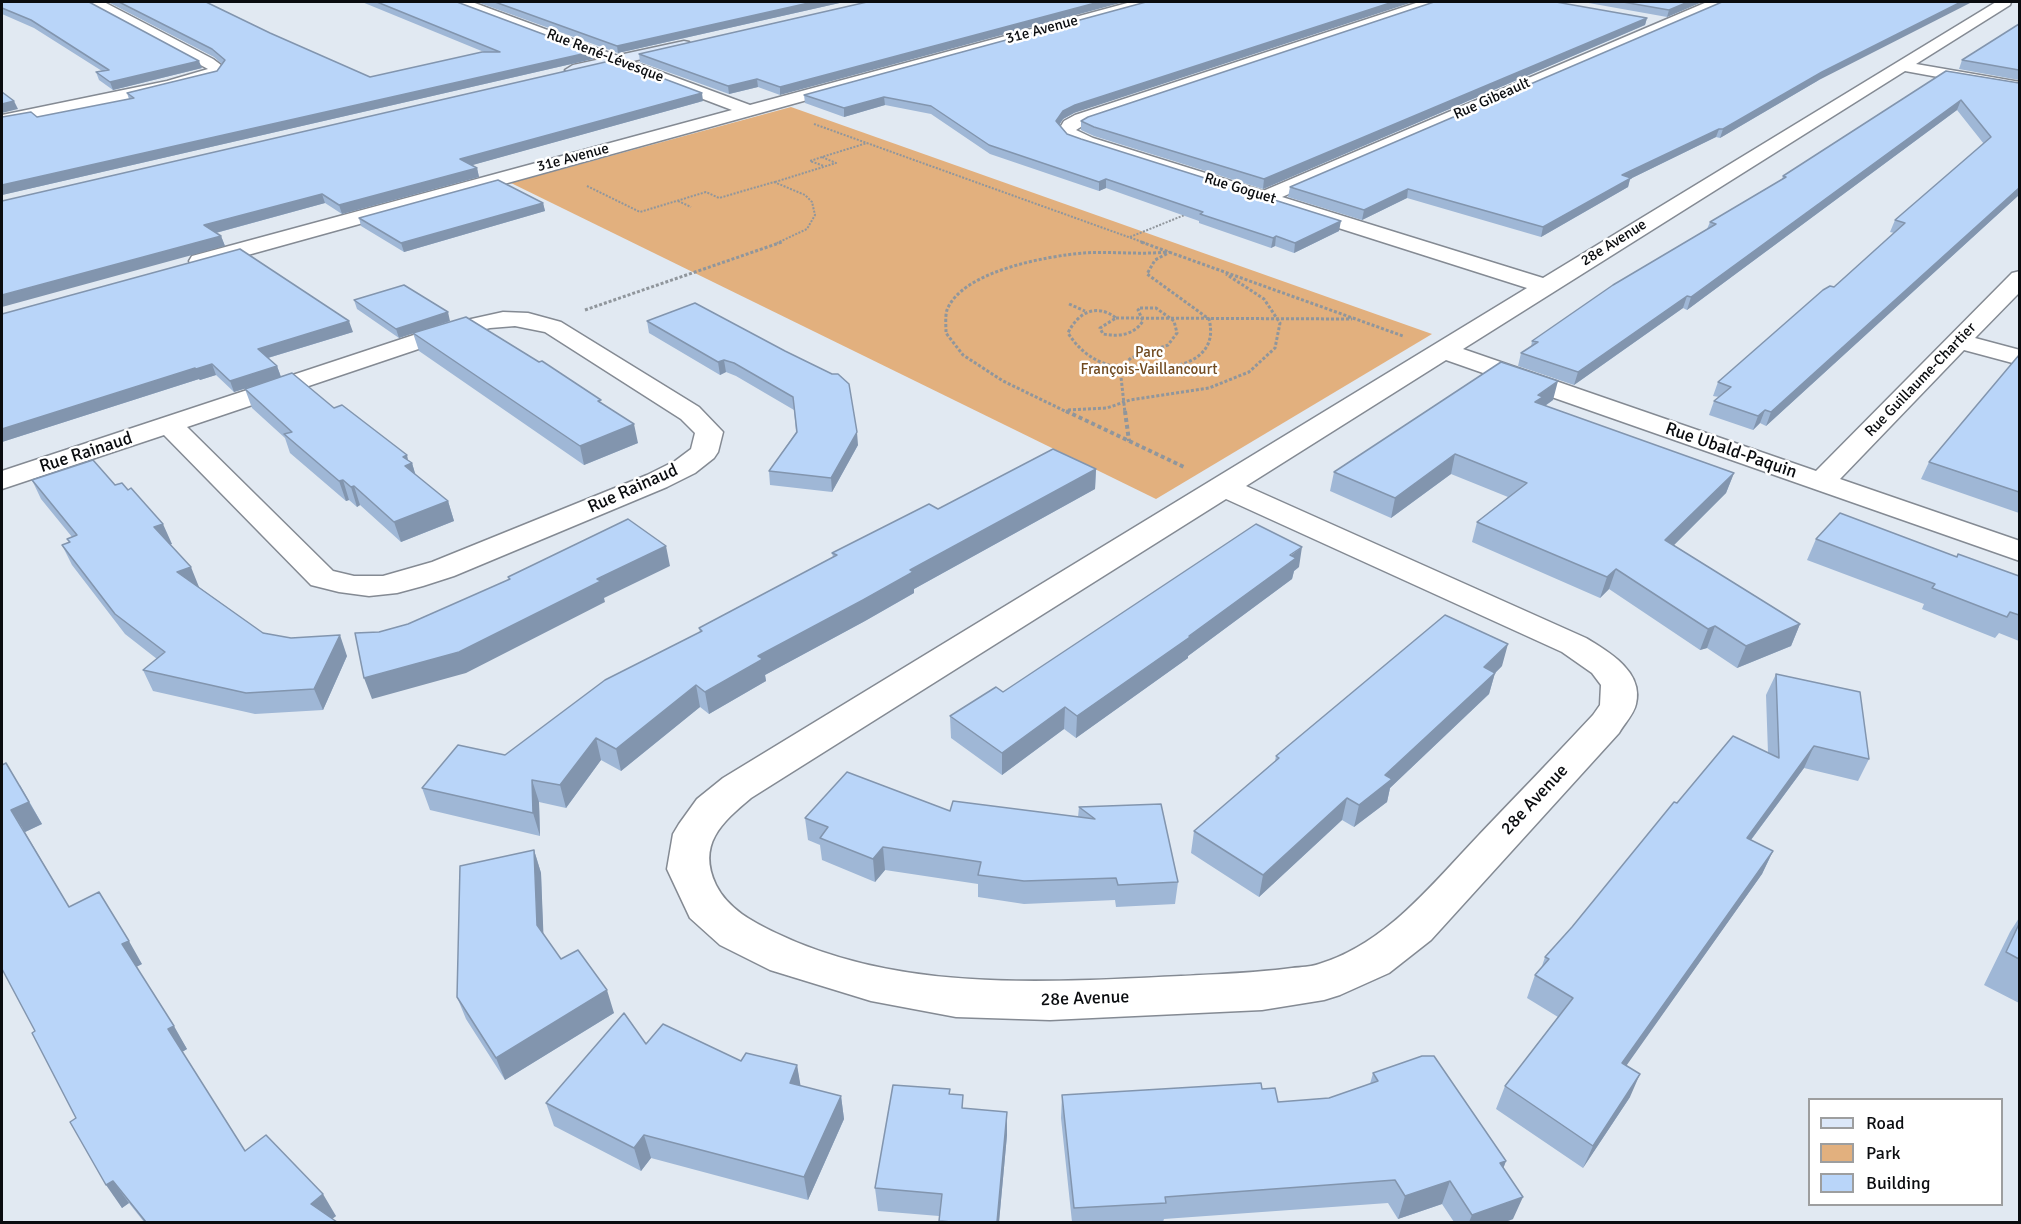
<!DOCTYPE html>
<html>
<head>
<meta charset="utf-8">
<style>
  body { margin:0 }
  #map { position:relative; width:2021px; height:1224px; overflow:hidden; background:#e1e9f2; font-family:Signika,sans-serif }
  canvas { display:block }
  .frame { position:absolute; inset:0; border:3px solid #0a0c0f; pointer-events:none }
  .legend { position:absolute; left:1808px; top:1098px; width:195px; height:108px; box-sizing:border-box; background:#fff; border:2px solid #9d9e9f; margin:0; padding:8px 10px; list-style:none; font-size:18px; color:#0a0c0f }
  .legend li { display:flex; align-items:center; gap:12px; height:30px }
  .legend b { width:30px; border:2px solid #9d9e9f }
</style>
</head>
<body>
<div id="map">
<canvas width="2021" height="1224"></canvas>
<div class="frame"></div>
<ul class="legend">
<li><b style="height:8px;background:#dce8f9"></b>Road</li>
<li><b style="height:16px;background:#e2b07e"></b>Park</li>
<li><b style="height:16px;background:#b9d5f9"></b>Building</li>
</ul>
</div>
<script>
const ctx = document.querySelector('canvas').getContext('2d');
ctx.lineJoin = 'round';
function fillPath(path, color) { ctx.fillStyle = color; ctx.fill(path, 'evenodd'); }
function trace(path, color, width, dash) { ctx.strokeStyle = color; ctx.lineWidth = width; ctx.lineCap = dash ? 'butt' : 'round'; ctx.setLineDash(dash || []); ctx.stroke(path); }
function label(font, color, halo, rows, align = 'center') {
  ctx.font = font + ' Signika,sans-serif'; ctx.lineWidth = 5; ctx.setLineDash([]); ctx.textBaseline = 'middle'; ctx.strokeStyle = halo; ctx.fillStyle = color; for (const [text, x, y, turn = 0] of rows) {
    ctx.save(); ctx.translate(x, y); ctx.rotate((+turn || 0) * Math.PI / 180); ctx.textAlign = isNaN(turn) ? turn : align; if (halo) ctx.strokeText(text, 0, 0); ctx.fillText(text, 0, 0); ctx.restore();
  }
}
const green = new Path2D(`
  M791,107L1432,334L1156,499L511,183Z`);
const pathFar2 = new Path2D(`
  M814,124L1145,243
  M822,157L810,161L824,166
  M775,182L836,163L822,157L867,143
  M587,186L640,212L706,192L719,198L774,182L805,195L812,202L815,215L807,229L777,243
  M678,201L691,207
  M1130,237L1187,214`);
const pathFar1 = new Path2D(`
  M1141,242L1403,336
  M1069,304L1085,311
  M1140,308H1156L1174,321L1177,333L1168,345L1131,358L1120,368C1096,363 1081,353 1068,333C1078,312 1097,303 1116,318L1100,328L1103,334C1119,337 1134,335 1143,321L1138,310Z
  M585,310L782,242
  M1116,318L1352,319
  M1120,368C1154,372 1222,370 1209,319L1147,274L1155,260L1170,252
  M1120,368L1125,413
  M1068,410L1107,408L1130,400L1209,388L1249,372L1275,348L1280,323L1264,299L1226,274
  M1069,413L1003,381L963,355L946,333C946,326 945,316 947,310C962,271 1047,256 1084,253C1111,251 1139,255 1167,252`);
const path = new Path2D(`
  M1066,411L1186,468
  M1125,411L1129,441`);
const street = new Path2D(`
  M89,2H104L213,59L225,68L219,77L169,91L2,125V115L167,81L208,69L90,5Z
  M454,2H472L750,105L1131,2H1152L1150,5L208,266L200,268L192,266L189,261L192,256L732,110L456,5Z
  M1419,2H1438L1436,5L1087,123L1076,130L1093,138L1263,191L1707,2H1723L1722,5L1282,197L1543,278L1996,2H2011L2010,5L1916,64L2020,82V92L1905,71L1463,349L1816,471L2012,273L2020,271V292L1975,338L2020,350V365L1964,350L1840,479L2020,541V561L1446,360L1246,486L1586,638C1609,652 1644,672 1636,704C1634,714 1624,724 1619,733L1431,940L1389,973L1340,995L1324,1000L1262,1010L1050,1020L956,1017L871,1001L770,970L720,945L690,918L667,869L673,834L679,824L697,799L723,778L1527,288L1081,146L1068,141L1058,131L1064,121L1075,115ZM1226,499L1562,652L1592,673L1601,685L1600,705L1593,715C1555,756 1516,796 1478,836C1432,884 1386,944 1319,964C1311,967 1301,967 1292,968C1255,973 1218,974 1181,976C1046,982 901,993 776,933C753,922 728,909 716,885C697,845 721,823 751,798Z
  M503,312L528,313L561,322L699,407L723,432L718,452L714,458L695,473L667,487L454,576L423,586L397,593L369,596L339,592L311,585L164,435L2,489V471L444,325ZM515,326L545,332L681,419L695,433L691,449L675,461L647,475L432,562L383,576H354L333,571L187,427L460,335L490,328Z`);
const secondary = new Path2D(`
  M684,41L689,42L691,45L689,48L573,75L565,70L573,65Z`);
const wall = new Path2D(`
  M2,2L202,68L113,90L99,80L96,72L102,71L34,28L2,14Z
  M108,2H206L270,33L370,77L484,52L362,2H457L591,52L593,59L2,195L37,117L129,99L127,93L217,71L222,64L214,57Z
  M477,2H844L618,53Z
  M867,2L780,95L758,87L729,94L640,62L639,54Z
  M1146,2L1074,113L1063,119L1059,125L1067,134L1339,231L1294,253L1275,246L1271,248L1199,223V221L1106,188L1099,191L990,154L931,114L885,105L844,117L805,103L804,95Z
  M1583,2H1702L1667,17Z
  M1647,18L1645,25L1263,189L1094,136L1081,130V121Z
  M2019,24V80L1959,69L1962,60Z
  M1946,71L2019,83V195L1766,426L1760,423L1753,430L1709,415L1714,401L1719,397L1713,396L1718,382L1834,287L1894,233L1890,232L1895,220L1984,144L1957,110L1687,310L1683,308L1574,385L1518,366L1521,353L1531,347L1532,341L1707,229L1710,222L1782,179L1783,176Z
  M1819,80L1720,138L1716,137L1630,179L1628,187L1541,237L1407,198L1362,220L1288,197L1290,187Z
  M703,101L472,165L477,168L479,177L342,214L325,203L216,233L221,236L225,246L2,201Z
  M543,203L545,211L404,252L361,226L359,218Z
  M354,300L450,321L399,338L357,309Z
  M695,303L858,445L832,492L770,485L769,471L796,432L794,410L736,376L726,372L720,375L649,333L647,321Z
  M2,314L353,332L268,358L277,366L281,377L234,392L216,375L200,380L199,379L2,442Z
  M413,333L601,403L638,443L584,465L419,351Z
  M2019,355V513L1921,479L1929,462Z
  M245,389L334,408L412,463L415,474L448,501L454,521L401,542L360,505L357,507L349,500L346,501L290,453L285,438L252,408Z
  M1553,400L1545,406L1734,473L1726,493L1673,546L1800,624L1791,646L1737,668L1707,648L1700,650L1609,589L1600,598L1472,542L1477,522L1508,497L1451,474L1391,518L1330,491L1334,472Z
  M1096,469L1095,489L914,589V593L865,621L765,675L766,681L709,714L700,707L621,771L601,760L566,808L539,802L540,836L430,810L422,788L505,755L700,632L699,628L833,557L832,553L938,509Z
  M32,480L115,485L172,544H170L199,587L263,633L347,656L323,710L255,714L153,691L143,670L157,659L125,634L72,565L62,545L69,542L67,539L72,537L41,499Z
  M1816,539L1957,557L2019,576V641L1999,633L1995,638L1922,609L1924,604L1807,560Z
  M1299,567L1294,571L1292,579L1188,656V658L1076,738L1064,729L1002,775L951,738L950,716L1003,692Z
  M1502,666L1495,673L1489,694L1390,788L1387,802L1354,827L1342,820L1259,897L1191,853L1194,831L1275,761L1276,756Z
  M1776,674L1869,759L1858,781L1804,768L1751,840L1773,851L1762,874L1626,1065L1630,1097L1583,1168L1496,1109L1505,1086L1558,1017L1527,998L1535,975L1541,969L1545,957L1572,927L1677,803L1768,753L1766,695Z
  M20,785L42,824L25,832L69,907L142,964L136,967L187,1049L182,1052L245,1151L336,1216L332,1219L337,1222H144L129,1203L122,1208L76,1118L35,1031Z
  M1161,804L1178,882L1175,904L1116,907L1115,900L1024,904L978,897V884L885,870L875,882L822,860L820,845L808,840L805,818L950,811L1078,817L1079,807Z
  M534,850L541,873L543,934L561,959L614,1013L505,1080L466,1019L457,997Z
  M2019,918V1003L1984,985L2010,932Z
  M646,1044L741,1061L797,1065L800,1086L841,1096L844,1119L808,1200L651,1158L641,1171L554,1126L546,1103Z
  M1373,1073L1506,1161L1503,1169L1513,1219L1505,1222H1454L1442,1204L1398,1219L1388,1203L1164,1219L1163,1222H1072L1061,1118L1062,1095L1262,1089L1278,1102L1329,1098L1370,1084Z
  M950,1089V1094L964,1109L1007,1135L999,1222H939V1216L878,1211L875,1188Z`);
const shadedWall = new Path2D(`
  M813,2H844L618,53L617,46Z
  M1099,2H1124L780,95V87Z
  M1393,2H1413L1074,113L1063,119L1056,130V121L1063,111L1075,105Z
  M1688,2H1702L1667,17L1669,10Z
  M1961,2H1972L1819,80L1720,138L1723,129L1822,72Z
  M1647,18L1645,25L1263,189L1264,179Z
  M591,52L593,59L2,195V185Z
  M199,61L202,68L113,90L110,82Z
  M757,79L758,87L729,94L728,86Z
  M702,93L703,101L462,168L460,159Z
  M884,97L885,105L844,117V108Z
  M1961,100L1957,110L1687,310L1691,297Z
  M14,101L18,109L2,113V104Z
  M1719,129L1716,137L1630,179L1628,187L1541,237L1543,227L1622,175Z
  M477,168L479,177L342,214L339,205Z
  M1106,179V188L1099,191V182Z
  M2019,188V195L1766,426L1771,412Z
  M1408,189L1407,198L1362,220L1364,210Z
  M322,194L325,203L208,235L204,225Z
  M543,203L545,211L404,252L401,243Z
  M1341,221L1339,231L1294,253L1295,243Z
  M221,236L225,246L2,307V295Z
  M1276,236L1275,246L1271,248L1273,238Z
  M1687,296L1683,308L1574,385L1578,372Z
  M448,312L450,321L399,338L396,329Z
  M349,321L353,332L261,360L258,349Z
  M724,360L726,372L720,375L718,362Z
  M212,364L216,375L200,380L199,379L2,442V429L195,368Z
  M277,366L281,377L234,392L230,381Z
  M1558,381L1553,400L1539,410L1531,421L1538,395Z
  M1765,410L1760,423L1753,430L1758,416Z
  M634,424L638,443L584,465L580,446Z
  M857,432L858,445L832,492L831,478Z
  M1455,454L1451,474L1391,518L1395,498Z
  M407,455L409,464L412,463L418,483L411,486L403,457Z
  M1096,469L1095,489L914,589V593L865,621L765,675L766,681L709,714L705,692L758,656L910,570Z
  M1734,473L1726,493L1658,561L1665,540Z
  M343,480L349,500L346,501L339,481Z
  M354,486L360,505L357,507L351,487Z
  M448,501L454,521L401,542L394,522Z
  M163,524L172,544L162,547L154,527Z
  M666,546L670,566L604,598L605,602L466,673L372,699L364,678L597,579Z
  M1302,547L1299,567L1294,571L1292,579L1188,656V658L1076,738L1077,716Z
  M191,567L199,587L186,592L177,572Z
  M1616,569L1609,589L1600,598L1607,577Z
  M1800,624L1791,646L1737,668L1746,646Z
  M1715,626L1707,648L1700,650L1708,629Z
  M340,635L347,656L323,710L314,689Z
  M1508,644L1502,666L1495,673L1489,694L1390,788L1387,802L1354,827L1359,805L1385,775L1484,667Z
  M696,685L700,707L621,771L616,749Z
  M1065,707L1064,729L1002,775V753Z
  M596,738L601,760L566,808L560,785Z
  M1814,746L1804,768L1736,860L1747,838Z
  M6,763L42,824L25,832L11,810Z
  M532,780L539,802L540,836L533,813Z
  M1347,798L1342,820L1259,897L1263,875Z
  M883,847L885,870L875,882L873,859Z
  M534,850L541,873L544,948L537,925Z
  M1773,851L1762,874L1612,1086L1622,1063Z
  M129,941L142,964L136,967L122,944Z
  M607,990L614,1013L505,1080L496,1058Z
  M174,1026L187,1049L182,1052L168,1029Z
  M797,1065L801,1088L790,1083Z
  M1640,1074L1630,1097L1583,1168L1593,1146Z
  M841,1096L844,1119L808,1200L804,1177Z
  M1007,1112V1135L999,1222H997Z
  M644,1135L651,1158L641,1171L634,1148Z
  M1506,1161L1497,1184L1500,1163Z
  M113,1181L129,1203L122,1208L106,1185Z
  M1450,1181L1442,1204L1398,1219L1405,1196Z
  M323,1194L336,1216L328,1222L311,1204Z
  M1523,1197L1513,1219L1505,1222H1469L1472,1215Z`);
const building = new Path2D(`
  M2,2H89L199,61L110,82L96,72L109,70L31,20L2,8Z
  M119,2H206L270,33L370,77L482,52H500L377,2H457L591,52L2,185V117L31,112L37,117L134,98L127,93L217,71L225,60L212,49Z
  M495,2H813L617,46Z
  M867,2H1099L780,87L757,79L728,86L639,54Z
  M1146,2H1393L1075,105L1063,111L1056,121L1067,134L1081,139L1341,221L1295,243L1276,236L1273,238L1200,214L1203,212L1106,179L1099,182L989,145L931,106L884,97L844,108L804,95Z
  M1434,2H1556L1647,18L1264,179L1094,127L1081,121L1088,117Z
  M1623,2H1688L1669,10Z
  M1722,2H1961L1822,72L1723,129H1719L1622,175L1631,178L1543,227L1408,189L1364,210L1290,187Z
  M2019,24V70L1962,60Z
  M614,60L702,93L460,159L477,168L339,205L322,194L204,225L221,236L2,295V201Z
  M1946,71L2019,83V188L1771,412L1765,410L1758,416L1714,401L1731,387L1718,382L1823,290L1830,286L1834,287L1905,223L1895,220L1991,137L1961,100L1691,297L1687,296L1578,372L1521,353L1538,342L1532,341L1613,285L1716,224L1710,222L1786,177L1783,176Z
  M2,92L14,101L2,104Z
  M498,180L543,203L401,243L359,218Z
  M240,249L349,321L258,349L277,366L230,381L212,364L196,369L195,368L2,429V314Z
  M404,285L448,312L396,329L354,300Z
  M695,303L785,351L832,374H838L849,384L857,432L831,478L769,471L797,432L793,397L734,363L724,360L718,362L647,321Z
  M466,317L539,362L542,361L601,400L598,401L634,424L580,446L413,333Z
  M2019,355V492L1929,462Z
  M1501,362L1558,381L1538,395L1543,397L1535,402L1734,473L1665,540L1800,624L1746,646L1715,626L1708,629L1616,569L1607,577L1477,522L1527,483L1455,454L1395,498L1334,472Z
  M292,373L334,408L342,405L407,455L403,457L412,463L405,466L448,501L394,522L354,486L351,487L343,480L339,481L284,434L292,432L245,389Z
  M1053,449L1096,469L910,570L913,572L863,600L758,656L763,659L705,692L696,685L616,749L596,738L560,785L532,780L533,813L422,788L458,745L505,755L605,680L702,631L699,628L837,555L832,553L929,504L938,509Z
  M93,460L115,485L122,483L128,490L131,488L163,524L154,527L191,567L177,572L263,633L291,638L340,635L314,689L246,693L143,670L165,652L115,614L62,545L70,542L67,539L77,535L32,480Z
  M1840,513L1957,557L1958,554L2019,576V615L2010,612L2007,617L1932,588L1935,584L1816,539Z
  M628,519L666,546L597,579L601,581L459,652L364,678L355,633L379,632L408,624L510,579L508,577Z
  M1256,524L1302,547L1290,555L1296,558L1189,636L1190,637L1077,716L1065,707L1002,753L950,716L996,687L1003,692Z
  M1445,615L1508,644L1484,667L1495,673L1385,775L1392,779L1359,805L1347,798L1263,875L1194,831L1279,758L1276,756Z
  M1776,674L1860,692L1869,759L1814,746L1747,838L1773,851L1622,1063L1640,1074L1593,1146L1505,1086L1573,998L1535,975L1549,959L1545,957L1572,927L1674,802L1677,803L1733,736L1779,758Z
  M6,763L29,802L11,810L69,907L99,892L129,941L122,944L174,1026L168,1029L245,1151L266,1135L323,1194L311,1204L337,1222H146L113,1181L106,1185L70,1122L76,1118L32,1033L35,1031L2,969V765Z
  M847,772L950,811L953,801L1095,819L1079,807L1161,804L1178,882L1118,885L1116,878L1024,881L978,875L981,862L883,847L873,859L820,838L828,827L805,818Z
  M534,850L537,925L561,959L578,950L607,990L496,1058L457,997L460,866Z
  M2019,924V959L2006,952Z
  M624,1013L646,1044L663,1024L741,1061L746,1053L797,1065L790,1083L841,1096L804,1177L644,1135L634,1148L546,1103Z
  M1422,1056H1434L1506,1161L1500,1163L1523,1197L1472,1215L1450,1181L1405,1196L1395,1180L1165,1197L1166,1203L1074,1208L1062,1095L1261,1083L1262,1089L1275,1088L1278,1102L1329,1098L1378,1081L1373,1073Z
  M893,1085L950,1089L949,1094L963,1095L962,1108L1007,1112L997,1222H952L939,1221L942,1194L875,1188Z`);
const farStreetnames = [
  ["31e Avenue",1042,30,-15],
  ["Rue René-Lévesque",605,56,21],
  ["Rue Gibeault",1492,99,-24],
  ["31e Avenue",573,158,-15],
  ["Rue Goguet",1240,189,17],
  ["28e Avenue",1614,243,-32],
  ["Rue Guillaume-Chartier",1921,380,-46]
];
const farParknames = [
  ["Parc",1149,353],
  ["François-Vaillancourt",1149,370]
];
const streetNames = [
  ["Rue Ubald-Paquin",1731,451,19],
  ["Rue Rainaud",86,453,-18],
  ["Rue Rainaud",633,489,-24],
  ["28e Avenue",1535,800,-47],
  ["28e Avenue",1085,999,-2]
];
fillPath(green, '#e2b07e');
trace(street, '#848a93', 3);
trace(secondary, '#848a93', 3);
trace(pathFar2, '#90969c', 2, [2, 1.5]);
trace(pathFar1, '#90969c', 3, [3, 2]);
trace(path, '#90969c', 4, [4, 3]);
fillPath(street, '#fff');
fillPath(secondary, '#dce8f9');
fillPath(wall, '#9fb7d6');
fillPath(shadedWall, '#8295ae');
fillPath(building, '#b9d5f9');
trace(building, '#8295ae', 1.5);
label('15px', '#0a0c0f', '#fff', farStreetnames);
label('15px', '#714b21', '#fff', farParknames);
label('18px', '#0a0c0f', '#fff', streetNames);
</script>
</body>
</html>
